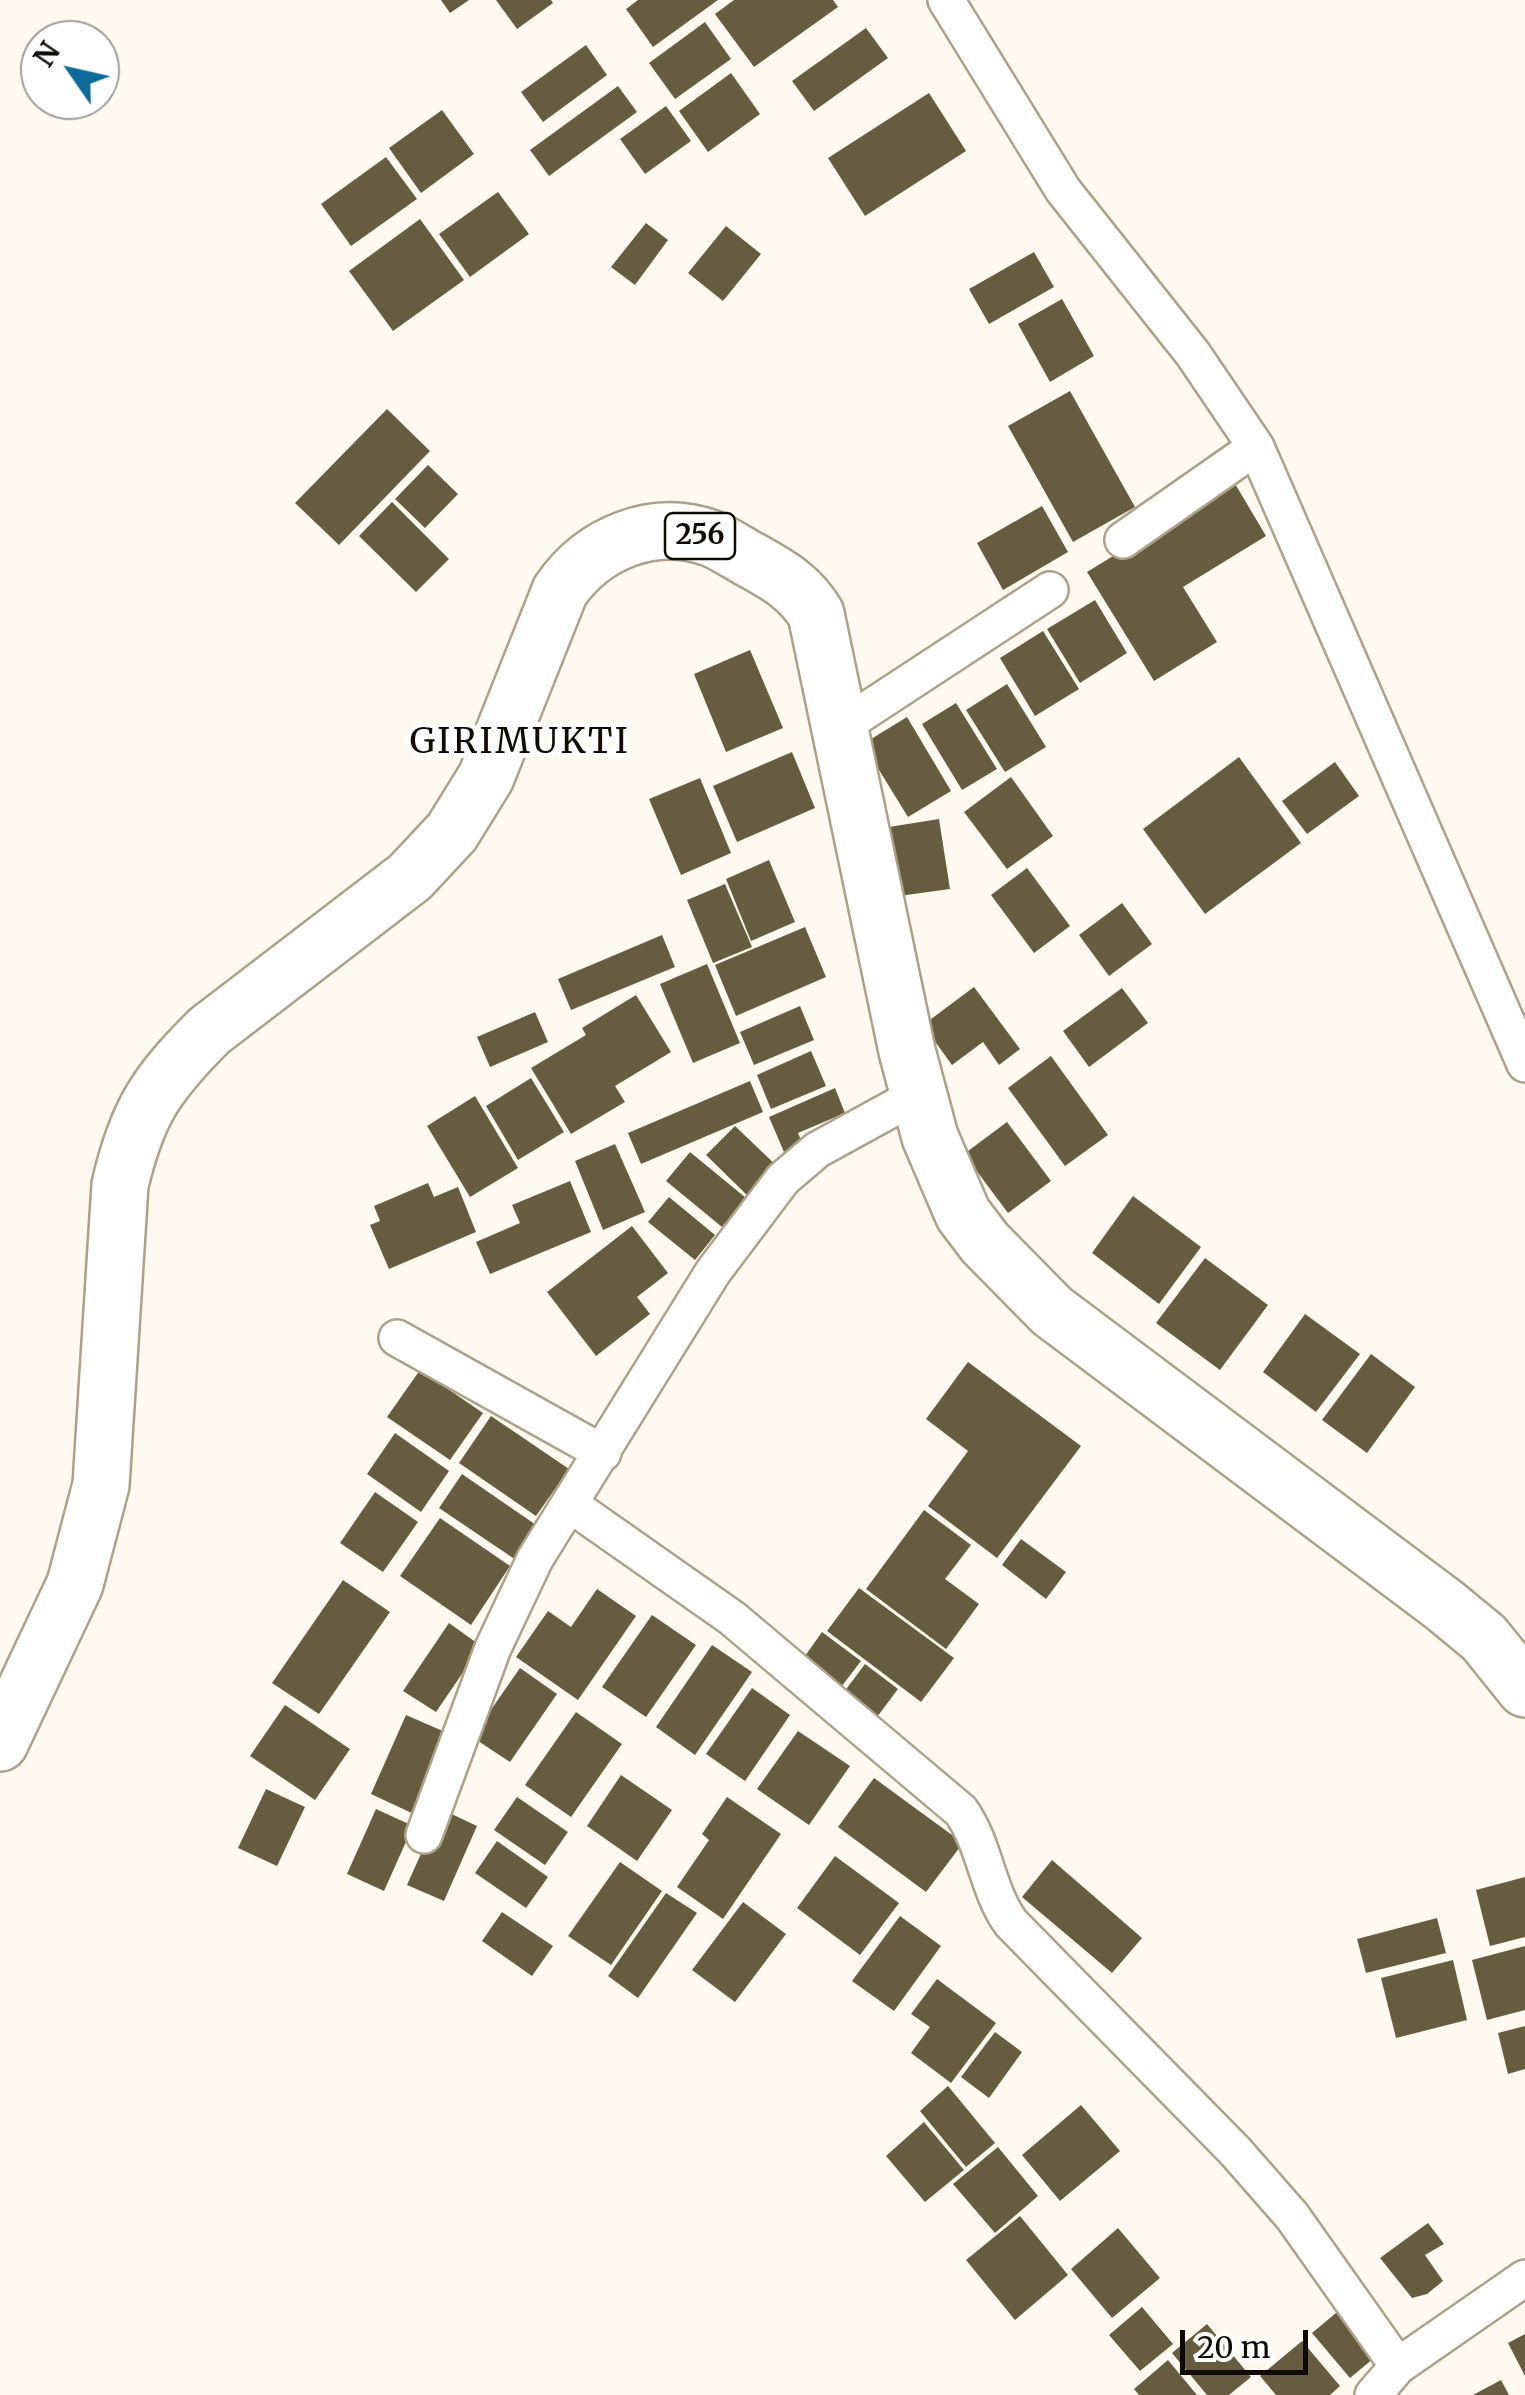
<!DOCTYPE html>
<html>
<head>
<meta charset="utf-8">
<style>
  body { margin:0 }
  #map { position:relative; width:1525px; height:2395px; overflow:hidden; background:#fefaef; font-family:Merriweather,serif }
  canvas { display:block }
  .north { position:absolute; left:20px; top:20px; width:100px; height:100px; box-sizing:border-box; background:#fff; border:2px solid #9f9d9b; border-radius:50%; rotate:304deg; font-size:28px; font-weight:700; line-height:40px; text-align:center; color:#0f0b04 }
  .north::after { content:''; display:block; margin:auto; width:35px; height:45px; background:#0c6b9a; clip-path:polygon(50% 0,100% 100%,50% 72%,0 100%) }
  .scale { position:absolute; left:1180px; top:2330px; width:128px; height:45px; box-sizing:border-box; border:5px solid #0f0b04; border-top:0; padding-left:12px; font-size:30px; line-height:35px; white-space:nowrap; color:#0f0b04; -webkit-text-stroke:8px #fff; paint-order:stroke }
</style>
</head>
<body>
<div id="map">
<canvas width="1525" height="2395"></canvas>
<div class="north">N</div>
<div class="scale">20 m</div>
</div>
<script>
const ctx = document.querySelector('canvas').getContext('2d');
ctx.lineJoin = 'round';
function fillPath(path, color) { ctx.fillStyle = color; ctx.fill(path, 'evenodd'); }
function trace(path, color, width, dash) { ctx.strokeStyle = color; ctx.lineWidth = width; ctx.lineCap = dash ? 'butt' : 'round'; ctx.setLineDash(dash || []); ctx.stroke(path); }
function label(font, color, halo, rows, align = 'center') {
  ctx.font = font + ' Merriweather,serif'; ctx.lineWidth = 10; ctx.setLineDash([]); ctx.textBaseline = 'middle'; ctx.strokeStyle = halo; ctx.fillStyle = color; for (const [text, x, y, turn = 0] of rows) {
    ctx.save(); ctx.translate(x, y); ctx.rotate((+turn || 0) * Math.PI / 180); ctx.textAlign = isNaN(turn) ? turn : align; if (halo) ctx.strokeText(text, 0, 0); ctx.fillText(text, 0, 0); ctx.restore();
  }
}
const building = new Path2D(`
  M441,0H469L450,13Z
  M496,0H551L553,3L517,29Z
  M638,0H718L653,47L626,9Z
  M734,0H833L838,7L754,67L715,14Z
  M705,22L731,59L675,99L649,63Z
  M866,28L888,58L814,111L792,81Z
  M586,45L607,75L543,122L521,92Z
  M731,73L760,114L708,152L679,111Z
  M618,86L637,112L549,176L530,150Z
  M929,93L966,151L865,216L828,158Z
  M666,106L691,141L645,174L620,139Z
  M442,110L474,154L421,193L389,148Z
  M386,157L417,199L351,246L321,204Z
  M498,192L529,234L470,277L439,234Z
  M420,219L464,280L393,331L349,271Z
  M646,223L668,240L635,285L611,267Z
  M726,226L761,254L723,301L688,273Z
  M1034,252L1054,287L989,324L969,289Z
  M1062,299L1094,356L1050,382L1018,324Z
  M1070,391L1135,507L1073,542L1008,426Z
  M387,409L430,451L339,545L295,503Z
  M428,465L458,494L425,528L395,499Z
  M1234,482L1266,536L1183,587L1217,642L1154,681L1087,572Z
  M392,502L449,559L416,592L359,536Z
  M1042,506L1068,552L1003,590L977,543Z
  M1095,600L1127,653L1080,683L1047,629Z
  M1043,631L1079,689L1035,716L1000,658Z
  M750,650L783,728L726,752L694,674Z
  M1007,684L1046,747L1005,772L966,710Z
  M956,703L997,769L962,790L922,724Z
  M907,717L951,791L908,817L863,744Z
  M792,752L815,808L737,842L713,786Z
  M1239,757L1301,843L1205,914L1143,829Z
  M1335,762L1359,796L1307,834L1282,801Z
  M1011,777L1053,836L1007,869L964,812Z
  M700,778L731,853L681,875L649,799Z
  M939,819L950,889L899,896L889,827Z
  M769,860L795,922L751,941L726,879Z
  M1027,868L1070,926L1034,953L991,895Z
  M725,884L752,947L713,963L687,900Z
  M1122,903L1152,944L1109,976L1079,935Z
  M805,927L826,977L736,1016L715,965Z
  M662,935L675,967L571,1010L558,979Z
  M707,964L740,1043L693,1063L660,984Z
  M974,987L1020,1049L999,1065L983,1042L952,1065L923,1025Z
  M1122,988L1148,1023L1089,1067L1063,1031Z
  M636,995L671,1052L615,1086L625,1102L571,1134L531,1068L586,1035L582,1028Z
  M800,1006L814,1040L754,1065L740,1032Z
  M535,1012L548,1042L490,1067L477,1037Z
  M811,1051L826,1086L771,1109L757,1075Z
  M1051,1056L1108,1135L1065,1166L1008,1088Z
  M531,1078L564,1132L518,1160L486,1106Z
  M750,1081L763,1112L641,1164L628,1133Z
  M835,1088L845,1113L798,1133L803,1145L784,1152L769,1117Z
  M475,1096L518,1168L470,1197L427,1126Z
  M1007,1122L1051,1181L1008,1213L964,1154Z
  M735,1126L780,1169L751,1199L706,1155Z
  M615,1144L645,1212L603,1230L575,1161Z
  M690,1152L746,1198L722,1227L666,1181Z
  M570,1181L591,1232L490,1274L476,1242L520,1223L512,1205Z
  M428,1183L434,1197L458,1187L476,1232L389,1269L370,1225L380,1221L374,1206Z
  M1133,1196L1201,1247L1159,1304L1092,1253Z
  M669,1197L715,1235L695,1260L648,1222Z
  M632,1226L668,1273L637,1297L650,1314L596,1356L547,1292Z
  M1205,1258L1268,1305L1220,1370L1156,1323Z
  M1305,1314L1360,1354L1316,1412L1263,1372Z
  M1371,1354L1415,1387L1367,1453L1322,1420Z
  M968,1362L1081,1446L997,1558L928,1506L968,1451L926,1419Z
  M420,1370L483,1413L450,1460L387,1417Z
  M491,1416L569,1469L536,1516L459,1463Z
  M395,1433L449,1471L421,1512L367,1474Z
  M462,1474L539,1527L516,1560L439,1508Z
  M375,1492L418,1522L383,1572L340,1543Z
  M924,1510L971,1545L945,1579L979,1604L946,1649L866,1589Z
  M440,1518L510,1566L471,1625L400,1576Z
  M1021,1539L1066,1572L1046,1599L1002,1565Z
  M343,1580L390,1612L319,1714L272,1683Z
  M859,1588L954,1658L921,1702L827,1631Z
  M597,1589L636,1616L578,1700L516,1657L548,1611L571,1627Z
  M652,1615L696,1645L646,1717L602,1687Z
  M449,1623L481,1646L436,1712L403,1691Z
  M822,1632L861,1661L838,1691L800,1663Z
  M712,1645L752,1672L695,1755L656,1727Z
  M865,1664L898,1689L877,1717L844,1692Z
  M520,1668L557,1694L510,1762L472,1737Z
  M752,1688L790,1715L745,1781L706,1754Z
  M285,1705L350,1749L315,1800L250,1756Z
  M576,1712L622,1744L571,1817L525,1785Z
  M406,1715L452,1735L416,1815L371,1794Z
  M798,1731L850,1766L809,1825L757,1789Z
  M621,1775L672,1810L637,1861L587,1826Z
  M874,1778L963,1843L926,1892L838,1827Z
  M266,1789L305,1807L277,1866L238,1848Z
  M517,1797L568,1832L545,1865L494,1830Z
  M727,1797L781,1834L723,1919L677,1887L709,1840L702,1834Z
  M376,1809L413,1826L384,1891L347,1874Z
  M441,1809L477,1826L444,1901L407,1885Z
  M497,1841L548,1877L526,1908L475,1873Z
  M835,1856L899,1903L860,1955L797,1908Z
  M1052,1860L1142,1938L1112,1973L1022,1897Z
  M620,1862L662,1891L611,1965L568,1936Z
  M1525,1877V1937L1490,1946L1476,1890Z
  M666,1893L697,1913L638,1998L608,1976Z
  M743,1902L786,1934L735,2002L692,1970Z
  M502,1912L553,1946L532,1976L482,1941Z
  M900,1916L941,1946L894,2011L852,1981Z
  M1437,1918L1446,1953L1366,1973L1357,1939Z
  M1525,1946V2010L1487,2020L1472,1960Z
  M1453,1960L1467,2020L1396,2038L1381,1978Z
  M937,1979L996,2023L951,2083L911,2053L930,2027L911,2014Z
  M1525,2026V2069L1508,2074L1498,2033Z
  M995,2032L1022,2052L989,2098L961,2077Z
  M948,2086L995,2143L966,2167L920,2111Z
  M1081,2105L1120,2151L1060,2201L1022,2155Z
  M924,2122L964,2170L925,2202L886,2156Z
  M998,2147L1038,2196L995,2233L953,2184Z
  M1020,2216L1068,2275L1015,2320L966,2260Z
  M1428,2223L1444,2244L1425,2255L1443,2281L1427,2294L1412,2298L1380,2258Z
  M1118,2228L1160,2278L1112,2318L1071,2269Z
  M1142,2307L1173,2344L1140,2371L1109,2335Z
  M1342,2308L1380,2353L1350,2378L1312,2333Z
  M1207,2324L1251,2377L1229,2395H1207L1172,2353Z
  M1525,2334V2376L1508,2343Z
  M1302,2341L1340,2386L1330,2395H1276L1260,2376Z
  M1168,2360L1197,2395H1139L1134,2389Z
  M1501,2380L1509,2395H1473Z`);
const minor = new Path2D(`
  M946,0L1063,190L1193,354L1256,447L1525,1064
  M1123,540L1256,447
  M841,727L1050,590
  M397,1338L603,1453
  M571,1505L732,1618L961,1811C985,1845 987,1890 1011,1923L1235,2151L1292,2216L1398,2366
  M424,1835L493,1648L535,1559L713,1272L783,1179L817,1150L919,1094
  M1373,2395L1398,2366L1525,2278`);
const primary = new Path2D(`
  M0,1743L75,1584L101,1485L120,1185C137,1112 156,1084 209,1031L410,877L452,832L486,777L560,591C593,543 653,518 710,538C724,543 738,553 751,560C778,575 800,587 816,614L907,1051L930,1137L963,1214L985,1243L1052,1311L1444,1605L1484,1638L1525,1689`);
const shields = [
  [700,536,70]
];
const shieldNames = [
  ["256",700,536]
];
const quarterNames = [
  ["GIRIMUKTI",520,743]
];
fillPath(building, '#675c40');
trace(minor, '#aca289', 40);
trace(primary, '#aca289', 60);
trace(minor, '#fff', 35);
trace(primary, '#fff', 55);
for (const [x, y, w] of shields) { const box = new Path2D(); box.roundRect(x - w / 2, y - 23, w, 46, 8); ctx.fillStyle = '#fff'; ctx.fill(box); trace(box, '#0f0b04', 2.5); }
label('bold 28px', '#0f0b04', null, shieldNames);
ctx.letterSpacing = '2.5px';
label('35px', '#0f0b04', '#fff', quarterNames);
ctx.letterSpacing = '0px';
</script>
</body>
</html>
